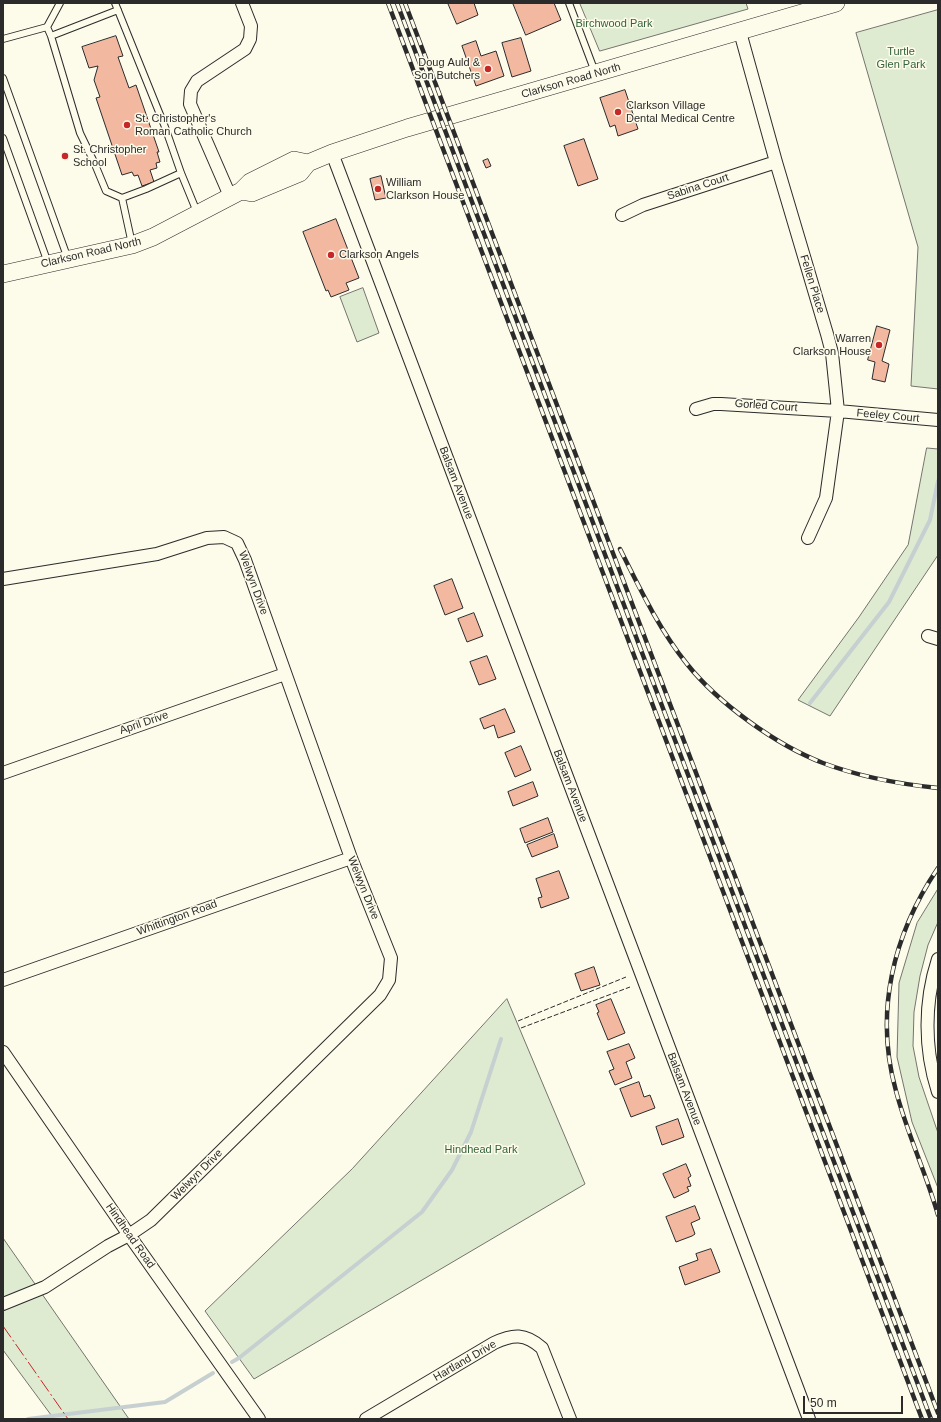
<!DOCTYPE html>
<html>
<head>
<meta charset="utf-8">
<style>
  body { margin:0 }
  #map { position:relative; width:941px; height:1422px; overflow:hidden; background:#fdfbea; font-family:Arial,sans-serif }
  canvas { display:block }
  .frame { position:absolute; inset:0; border:4px solid #2b2b2b; pointer-events:none }
  .scale { position:absolute; left:803px; top:1396px; width:100px; height:18px; box-sizing:border-box; border:2px solid #2b2b2b; border-top:0; padding-left:5px; font-size:12px; line-height:14px; white-space:nowrap; color:#2b2b2b; -webkit-text-stroke:3px #fdfbea; paint-order:stroke }
</style>
</head>
<body>
<div id="map">
<canvas width="941" height="1422"></canvas>
<div class="frame"></div>
<div class="scale">50 m</div>
</div>
<script>
const ctx = document.querySelector('canvas').getContext('2d');
ctx.lineJoin = 'round';
function fillPath(path, color) { ctx.fillStyle = color; ctx.fill(path, 'evenodd'); }
function trace(path, color, width, dash) { ctx.strokeStyle = color; ctx.lineWidth = width; ctx.lineCap = dash ? 'butt' : 'round'; ctx.setLineDash(dash || []); ctx.stroke(path); }
function label(font, color, halo, rows, align = 'center') {
  ctx.font = font + ' Arial,sans-serif'; ctx.lineWidth = 3; ctx.setLineDash([]); ctx.textBaseline = 'middle'; ctx.strokeStyle = halo; ctx.fillStyle = color; for (const [text, x, y, turn = 0] of rows) {
    ctx.save(); ctx.translate(x, y); ctx.rotate((+turn || 0) * Math.PI / 180); ctx.textAlign = isNaN(turn) ? turn : align; if (halo) ctx.strokeText(text, 0, 0); ctx.fillText(text, 0, 0); ctx.restore();
  }
}
const green = new Path2D(`
  M580,3H746L748,9L600,51Z
  M938,10V389L911,386L918,247L856,33Z
  M363,288L379,333L357,342L340,297Z
  M927,448L938,449V555L830,716L798,700L859,617L908,545Z
  M938,889V922L928,945L920,976L914,1012L913,1046L919,1077L938,1133V1188L912,1122L897,1057L899,983L917,923Z
  M507,999L585,1184L254,1379L205,1311L352,1169Z
  M3,1238L129,1419H54L3,1350Z`);
const stream = new Path2D(`
  M810,703L889,602L930,520L938,481
  M232,1362L239,1358L422,1212L452,1170L471,1132L501,1039
  M28,1419L165,1402L213,1373`);
const building = new Path2D(`
  M448,3H474L478,15L457,24Z
  M513,3H554L561,20L526,35Z
  M116,36L123,56L118,57L129,88L136,85L159,152H157L160,162L156,163L157,168L150,170L154,182L142,186L138,175L134,176L132,172L122,175L96,98L100,97L94,80L98,66L89,68L82,47Z
  M521,38L531,71L512,77L502,43Z
  M476,41L481,56L496,51L504,76L476,86L462,46Z
  M625,90L638,129L618,136L615,125L610,127L600,98Z
  M584,139L598,179L578,186L564,146Z
  M488,159L491,166L486,168L483,161Z
  M381,176L386,198L375,200L370,179Z
  M336,219L359,278L346,283L349,290L331,297L328,290L326,291L303,232Z
  M877,326L890,330L882,361L889,364L885,382L872,379L875,362L868,360Z
  M452,579L463,608L445,615L434,586Z
  M474,613L483,636L467,642L458,619Z
  M487,656L496,679L479,685L470,662Z
  M505,709L515,732L498,738L494,725L484,729L480,719Z
  M521,746L531,770L515,777L505,753Z
  M533,782L538,796L513,806L508,792Z
  M548,818L553,832L525,843L520,829Z
  M554,834L558,847L532,857L527,845Z
  M559,871L569,898L541,908L538,898L542,897L536,879Z
  M594,967L600,985L581,991L575,974Z
  M611,999L625,1033L608,1040L597,1013L599,1012L596,1005Z
  M629,1044L635,1058L626,1062L632,1078L615,1085L609,1071L614,1069L607,1052Z
  M639,1082L644,1097L650,1095L655,1108L631,1117L620,1089Z
  M678,1119L684,1137L662,1145L656,1127Z
  M686,1164L691,1176L688,1178L691,1186L687,1187L689,1191L674,1198L663,1174Z
  M695,1206L700,1219L691,1223L695,1234L692,1236L676,1242L666,1217Z
  M711,1249L720,1272L685,1285L679,1267L698,1260L696,1254Z`);
const lane = new Path2D(`
  M115,3L165,127L181,173L197,212
  M569,3L595,72
  M47,27L51,36L80,133L94,162L106,191L122,198L132,244
  M51,36L118,10
  M3,39L47,27L60,3
  M3,78L68,259
  M3,138L48,263
  M122,198L146,189L181,173`);
const street = new Path2D(`
  M740,32L776,162L827,334L832,353L838,411L826,498L808,538
  M332,153L809,1419
  M230,196L190,104L191,91L197,81L245,49L250,39L251,26L242,3
  M622,215L643,205L776,162
  M696,409L713,404H721L838,411L938,420
  M3,579L157,554L207,538L224,537L237,543L245,560L351,858L391,958L389,980L380,995L151,1220L129,1235L108,1246L45,1287L3,1304
  M928,636L938,639
  M3,773L285,674
  M938,959C924,1002 924,1049 938,1092
  M3,980L351,858
  M3,1052L129,1235L259,1419
  M366,1419L494,1343C513,1334 525,1333 542,1348L570,1419`);
const secondary = new Path2D(`
  M241,191L252,193L300,173L308,163
  M3,274L132,245L153,237L241,191L250,182L294,160L308,163L332,153L407,128L836,3`);
const rail = new Path2D(`
  M388,3L922,1419
  M397,3L931,1419
  M405,3L938,1413
  M620,549C640,589 659,629 687,664C718,703 776,745 823,763C860,777 899,784 938,788
  M938,868C893,934 874,1013 896,1091C907,1133 926,1173 938,1215`);
const fence = new Path2D(`
  M518,1021L626,977
  M521,1028L630,987`);
const power = new Path2D(`
  M3,1326L68,1419`);
const markers = [
  [488,69,4,"#c62828"],
  [618,112,4,"#c62828"],
  [127,125,4,"#c62828"],
  [65,156,4,"#c62828"],
  [378,189,4,"#c62828"],
  [331,255,4,"#c62828"],
  [879,345,4,"#c62828"]
];
const parkNames = [
  ["Birchwood Park",614,24],
  ["Turtle",901,52],
  ["Glen Park",901,65],
  ["Hindhead Park",481,1150]
];
const poiNames = [
  ["Doug Auld &",480,63,"right"],
  ["Son Butchers",480,76,"right"],
  ["Clarkson Village",626,106],
  ["Dental Medical Centre",626,119],
  ["St. Christopher's",135,119],
  ["Roman Catholic Church",135,132],
  ["St. Christopher",73,150],
  ["School",73,163],
  ["William",386,183],
  ["Clarkson House",386,196],
  ["Clarkson Angels",339,255],
  ["Warren",871,339,"right"],
  ["Clarkson House",871,352,"right"]
];
const streetNames = [
  ["Clarkson Road North",571,81,-16],
  ["Sabina Court",698,187,-18],
  ["Clarkson Road North",91,253,-13],
  ["Fellen Place",812,284,73],
  ["Gorled Court",766,406,4],
  ["Feeley Court",888,416,5],
  ["Balsam Avenue",456,483,69],
  ["Welwyn Drive",253,583,70],
  ["April Drive",144,723,-19],
  ["Balsam Avenue",570,786,69],
  ["Welwyn Drive",363,888,68],
  ["Whittington Road",177,918,-20],
  ["Balsam Avenue",684,1089,69],
  ["Welwyn Drive",197,1175,-45],
  ["Hindhead Road",130,1236,55],
  ["Hartland Drive",465,1361,-30]
];
fillPath(green, '#deebd1');
trace(green, '#74746e', 1);
trace(stream, '#c7d0d0', 4);
fillPath(building, '#f2b8a0');
trace(building, '#2b2b2b', 1);
trace(lane, '#2b2b2b', 8);
trace(street, '#2b2b2b', 14);
trace(secondary, '#2b2b2b', 18);
trace(lane, '#fdfbea', 6);
trace(street, '#fdfbea', 12);
trace(secondary, '#fdfbea', 17);
trace(rail, '#2b2b2b', 4.5);
trace(rail, '#fdfbea', 3, [9]);
trace(fence, '#2b2b2b', 1, [5, 2]);
trace(power, '#c62828', 1, [14, 3, 2, 3]);
for (const [x, y, r, color] of markers) { const dot = new Path2D(); dot.arc(x, y, r, 0, 2 * Math.PI); ctx.fillStyle = color; ctx.fill(dot); trace(dot, '#fdfbea', 1.5); }
label('11px', '#34623c', '#fdfbea', parkNames);
label('11px', '#2b2b2b', '#fdfbea', poiNames, 'left');
label('11px', '#2b2b2b', '#fdfbea', streetNames);
</script>
</body>
</html>
